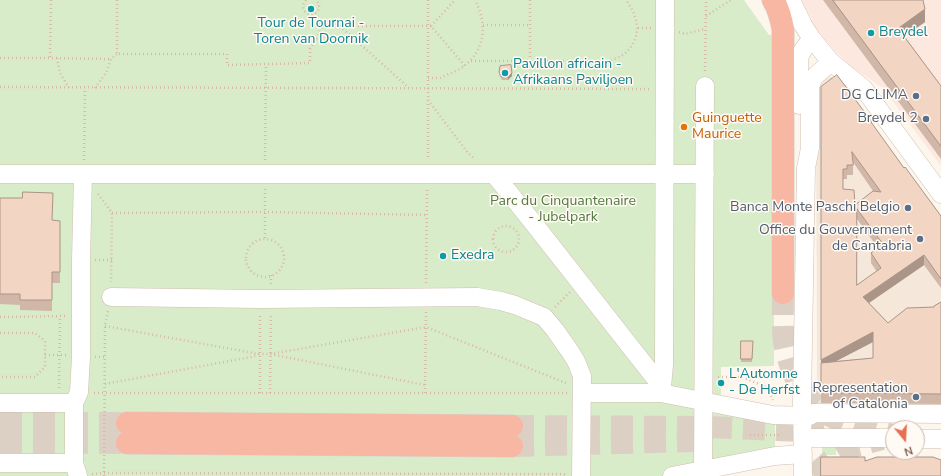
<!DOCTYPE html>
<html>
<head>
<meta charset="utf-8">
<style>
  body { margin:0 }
  #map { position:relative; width:941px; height:476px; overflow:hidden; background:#fdf6ec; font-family:"Nunito Sans",sans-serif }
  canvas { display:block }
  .north { position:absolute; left:885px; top:420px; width:40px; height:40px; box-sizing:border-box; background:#fffaf3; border:1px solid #cabbb1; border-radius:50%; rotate:162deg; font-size:11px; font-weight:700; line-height:16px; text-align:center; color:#7a5c4d }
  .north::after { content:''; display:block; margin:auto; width:14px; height:18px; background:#e76f51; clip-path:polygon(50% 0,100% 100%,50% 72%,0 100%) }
</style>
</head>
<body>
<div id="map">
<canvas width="941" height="476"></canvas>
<div class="north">N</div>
</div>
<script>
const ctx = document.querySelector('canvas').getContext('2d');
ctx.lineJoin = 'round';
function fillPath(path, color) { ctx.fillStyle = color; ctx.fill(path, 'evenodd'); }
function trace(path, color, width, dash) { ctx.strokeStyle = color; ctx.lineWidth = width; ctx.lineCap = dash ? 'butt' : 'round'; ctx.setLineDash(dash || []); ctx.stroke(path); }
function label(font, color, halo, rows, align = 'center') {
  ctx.font = font + ' "Nunito Sans",sans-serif'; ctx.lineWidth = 3; ctx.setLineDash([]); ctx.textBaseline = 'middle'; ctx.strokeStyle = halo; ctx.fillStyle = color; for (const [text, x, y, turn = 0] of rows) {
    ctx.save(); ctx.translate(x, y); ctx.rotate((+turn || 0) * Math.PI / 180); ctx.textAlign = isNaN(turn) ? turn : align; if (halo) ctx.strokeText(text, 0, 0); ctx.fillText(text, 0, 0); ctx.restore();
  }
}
const residential = new Path2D(`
  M828,76L835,78L941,220V412L813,406L812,393L817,392L816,91H813Z
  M839,456L844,460H941L821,476H810L811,463L814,459L819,457Z`);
const commercial = new Path2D(`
  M802,0H941V166L883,88L853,68L845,61L822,36L813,22Z`);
const green = new Path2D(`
  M0,0H744L769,35H774V366L721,367V411L775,422V448L721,458V476H0Z
  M822,445H836V455H822Z`);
const highwayTunnel = new Path2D(`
  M783,293C783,309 782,326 784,342C790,374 804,403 834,418C853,426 873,430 893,435
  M0,423H127
  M512,426L710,427L824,432
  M0,442L127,443
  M512,446L694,441
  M814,476L830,461L855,446L882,439`);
const path = new Path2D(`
  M51,0L50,58L111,59
  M117,0V54H227V65L310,63V49L317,38L322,26L316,13
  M306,0C301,6 303,12 310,15C319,13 322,7 316,0
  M428,0V159
  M530,0V61
  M706,16L731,0
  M483,25H531
  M322,26H431L465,66
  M340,26L409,88
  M431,26L455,0
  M638,28H651
  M679,32L685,34L705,29
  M0,58H50
  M57,58L60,73L69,88
  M471,61H609C614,59 620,57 624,54C643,38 639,18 626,0
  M705,71L706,0
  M428,78C432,78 436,78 440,78C443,77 446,75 449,74C482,62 491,30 475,0
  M0,87L649,89
  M95,88L106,73L111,59L117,54
  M428,100L468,153L475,159
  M84,160L85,88
  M265,160L266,64
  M265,189V239
  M98,194L112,213L111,282
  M112,213L265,212L427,215
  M493 239a13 13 0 1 1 26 0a13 13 0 1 1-26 0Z
  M246 258a19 19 0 1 1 38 0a19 19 0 1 1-38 0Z
  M95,260H112
  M426,283L427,188
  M271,284V275
  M555,307L570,292
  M0,317L66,316
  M105,326L259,354H270L425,385
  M0,333H35L45,341V367L35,377H0
  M270,354L426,327L566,383
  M45,355H67
  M95,357H105
  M718,377H738L747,379L766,387L771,395L773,400
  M105,384L251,357L259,354
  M59,388L60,316
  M94,393H567
  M260,393V314
  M270,393L271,313
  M425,393L426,312
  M750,435H782
  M92,474L104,473L563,474L567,475
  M104,476L105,326L108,311`);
const minor = new Path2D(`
  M791,0L803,25L812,39L831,62L864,89L941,194
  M799,105V58C802,50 806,45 812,39
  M0,174H705
  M494,174L531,220L662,387L661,392
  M111,297L260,299L477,297L501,301L515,305L544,317L555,330L569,350L576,361L582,376L581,476
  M662,387L664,365L665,0
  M582,393H661L773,415L810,416L813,413L941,414
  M0,403H74
  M813,438H893
  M917,439H941
  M0,463H74
  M78,476L74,463V403L79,392L81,357V261L83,174
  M672,476L775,456L803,454
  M703,476L705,86
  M803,476L802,402L806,168L810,148V86L814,77L831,62`);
const highway = new Path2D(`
  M773,0C779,9 781,19 783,29V293
  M127,423L512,426
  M127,443L512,446`);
const wall = new Path2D(`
  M823,0H923L925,22L905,36V37L941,87V159Z
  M499,72L512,76L508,80H502L499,75Z
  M821,87L872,124L904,168L941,216V288L924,265L869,303L888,323L934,307L941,302V404L821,403ZM853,162L873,191L855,205L843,189V179H847V175H853ZM857,219L878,248L871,253V263L877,272L857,285ZM873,342V358L836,361Z
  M0,198L52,220L60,221V283H52V311L20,310V305L0,304Z
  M741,341H753L752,362H741Z`);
const shadedWall = new Path2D(`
  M925,9V22L905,36V47L900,27Z
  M512,73V76L508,80V77Z
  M924,255V265L863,307V297Z
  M873,332V342L821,369V360Z`);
const building = new Path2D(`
  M833,0H923L925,9L900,27L905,34L903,35L941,86V146Z
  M511,65L512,73L508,77H502L499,72L500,66Z
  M837,75L872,122H871L904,168L905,167L941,216V279L924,255L863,297L888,323L907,308L934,307V306L941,302V394L821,393V363L873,358V332L821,360V87ZM852,152L881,192L873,191L855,205L854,190L843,189V169H847V165H853ZM857,209L883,244L871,253L881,268L857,285Z
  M23,192L53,193L52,220L60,221V272H52V300H20V294H0V198H22Z
  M741,341H753L752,359H741Z
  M821,457H865V461L877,457H933L941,460V476H821Z`);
const markers = [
  [311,9,4,"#0f9aa8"],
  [871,33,4,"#0f9aa8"],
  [505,73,4,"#0f9aa8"],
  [916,96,4,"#5c6f8a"],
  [926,119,4,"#5c6f8a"],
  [684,127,4,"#e8710a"],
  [908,208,4,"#5c6f8a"],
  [920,239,4,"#5c6f8a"],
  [443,256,4,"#0f9aa8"],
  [721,383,4,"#0f9aa8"],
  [916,397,4,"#5c6f8a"]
];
const cultureNames = [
  ["Tour de Tournai -",311,24,"center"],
  ["Toren van Doornik",311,40,"center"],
  ["Breydel",879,33],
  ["Pavillon africain -",513,65],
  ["Afrikaans Paviljoen",513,81],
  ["Exedra",451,256],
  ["L'Automne",729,375],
  ["- De Herfst",729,391]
];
const serviceNames = [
  ["DG CLIMA",908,96],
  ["Breydel 2",918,119],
  ["Banca Monte Paschi Belgio",900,208],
  ["Office du Gouvernement",912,231],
  ["de Cantabria",912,247],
  ["Representation",908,389],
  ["of Catalonia",908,405]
];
const foodNames = [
  ["Guinguette",692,119],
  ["Maurice",692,135]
];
const parkNames = [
  ["Parc du Cinquantenaire",563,202],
  ["- Jubelpark",563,218]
];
fillPath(residential, '#f5e8da');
fillPath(commercial, '#fde8e0');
fillPath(green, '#d8ecc9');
trace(highwayTunnel, '#dcd0c4', 22, [22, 11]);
trace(minor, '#d1beb0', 19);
trace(highway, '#dad1cd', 23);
trace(path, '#d9b8a5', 2.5, [1, 3]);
trace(minor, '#fff', 18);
trace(highway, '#f7b7a3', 22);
fillPath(wall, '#d1b7a8');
fillPath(shadedWall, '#aa9588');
fillPath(building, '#f3d5c3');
trace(building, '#aa9588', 1);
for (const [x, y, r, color] of markers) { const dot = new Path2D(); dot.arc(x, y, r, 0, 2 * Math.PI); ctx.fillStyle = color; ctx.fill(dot); trace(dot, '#fffaf3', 1.5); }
label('14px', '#0d838f', '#fffaf3', cultureNames, 'left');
label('14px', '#4e5e75', '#fffaf3', serviceNames, 'right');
label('14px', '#c56008', '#fffaf3', foodNames, 'left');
label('14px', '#537a41', '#fffaf3', parkNames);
</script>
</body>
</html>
